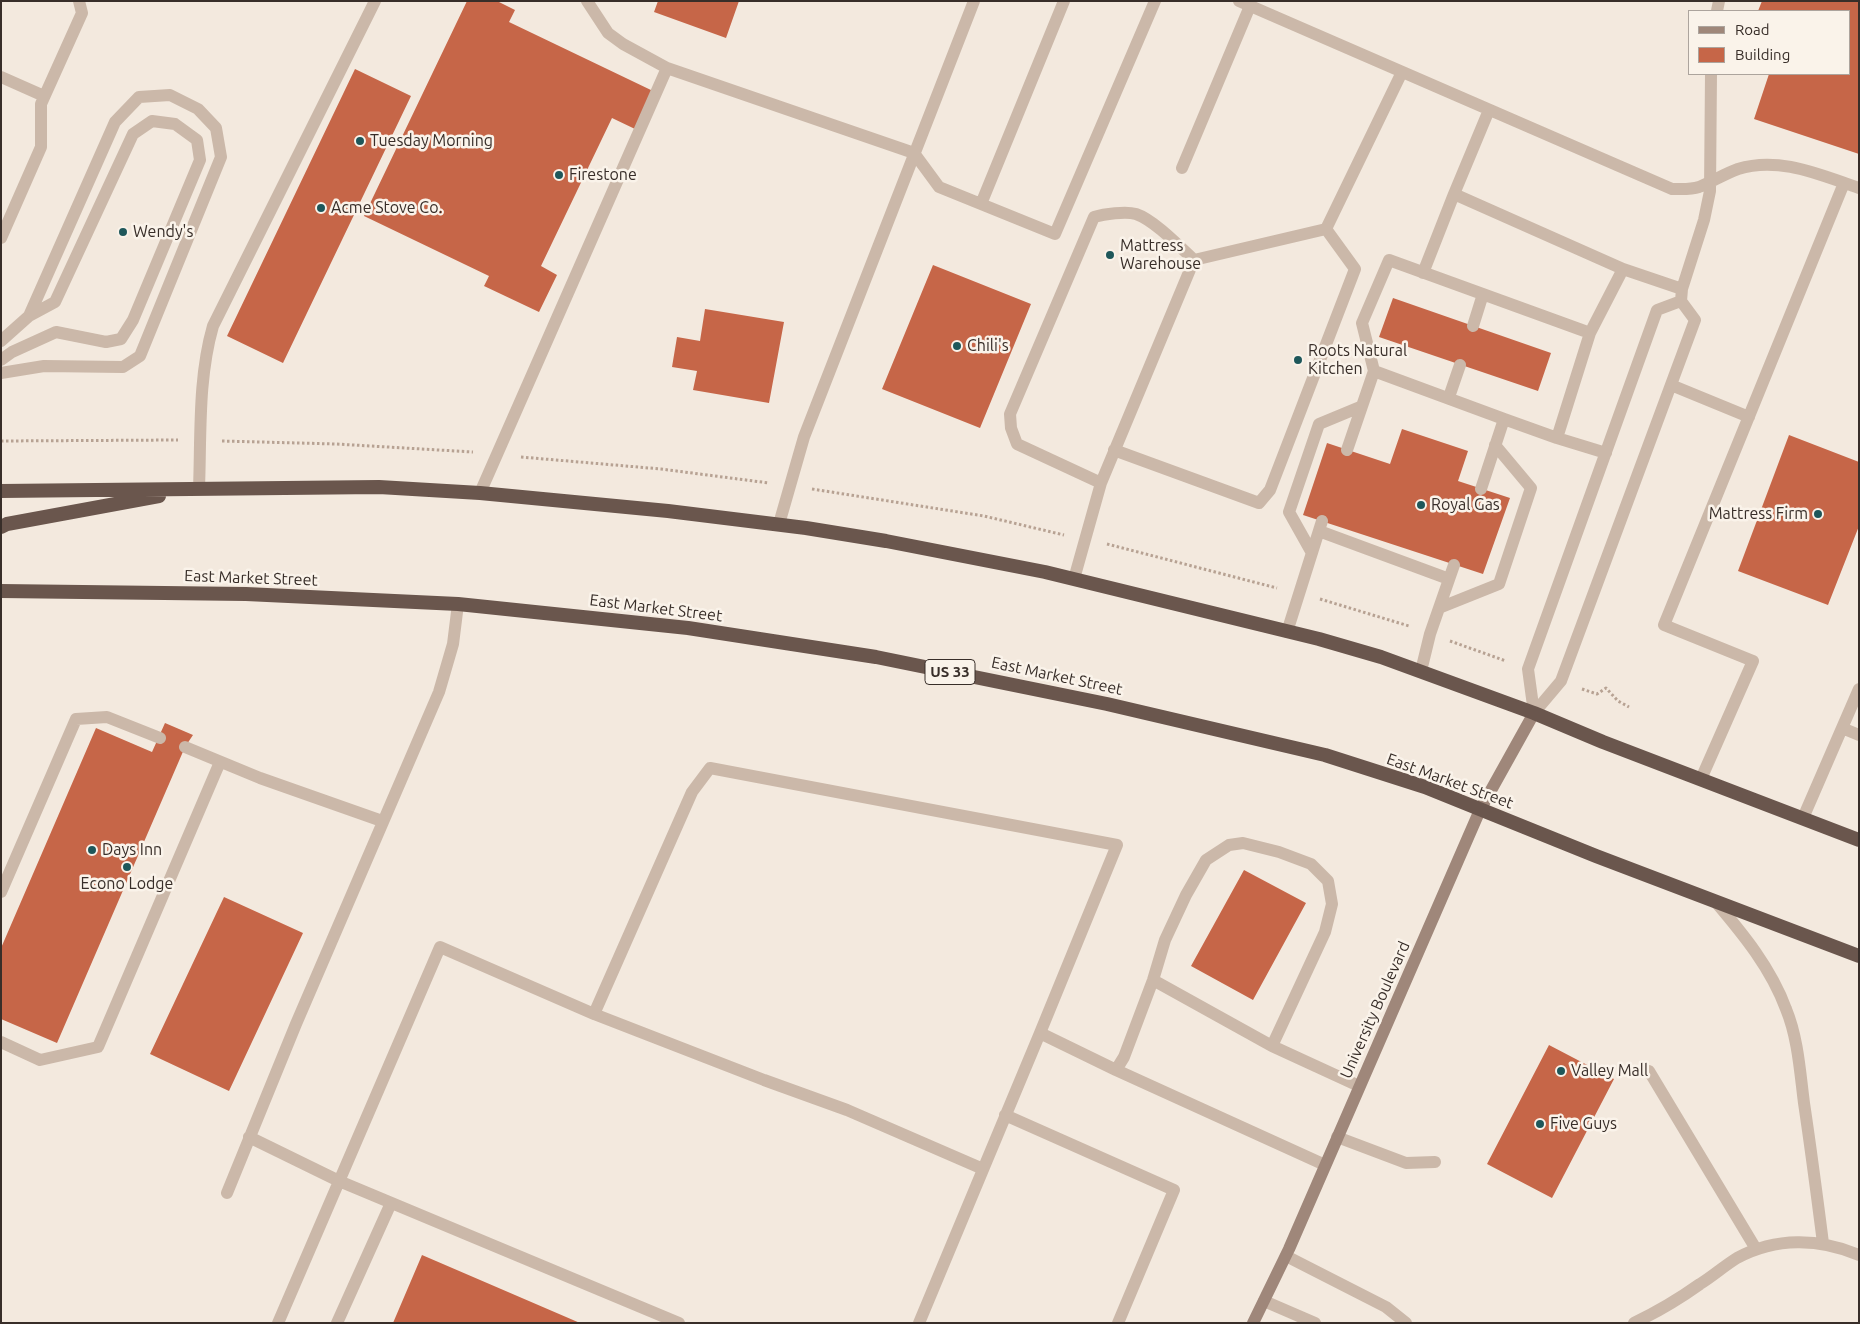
<!DOCTYPE html>
<html>
<head>
<meta charset="utf-8">
<style>
  body { margin:0 }
  #map { position:relative; width:1860px; height:1324px; overflow:hidden; background:#f3e9de; font-family:Ubuntu,sans-serif }
  canvas { display:block }
  .frame { position:absolute; inset:0; border:2px solid #382e29; pointer-events:none }
  .legend { position:absolute; left:1688px; top:10px; width:162px; height:65px; box-sizing:border-box; background:#faf3ea; border:1px solid #aca49d; margin:0; padding:6px 9px; list-style:none; font-size:15px; color:#382e29 }
  .legend li { display:flex; align-items:center; gap:10px; height:25px }
  .legend b { width:25px; border:1px solid #aca49d }
</style>
</head>
<body>
<div id="map">
<canvas width="1860" height="1324"></canvas>
<div class="frame"></div>
<ul class="legend">
<li><b style="height:6px;background:#9f877a"></b>Road</li>
<li><b style="height:14px;background:#c66648"></b>Building</li>
</ul>
</div>
<script>
const ctx = document.querySelector('canvas').getContext('2d');
ctx.lineJoin = 'round';
function fillPath(path, color) { ctx.fillStyle = color; ctx.fill(path, 'evenodd'); }
function trace(path, color, width, dash) { ctx.strokeStyle = color; ctx.lineWidth = width; ctx.lineCap = dash ? 'butt' : 'round'; ctx.setLineDash(dash || []); ctx.stroke(path); }
function label(font, color, halo, rows, align = 'center') {
  ctx.font = font + ' Ubuntu,sans-serif'; ctx.lineWidth = 5; ctx.setLineDash([]); ctx.textBaseline = 'middle'; ctx.strokeStyle = halo; ctx.fillStyle = color; for (const [text, x, y, turn = 0] of rows) {
    ctx.save(); ctx.translate(x, y); ctx.rotate((+turn || 0) * Math.PI / 180); ctx.textAlign = isNaN(turn) ? turn : align; if (halo) ctx.strokeText(text, 0, 0); ctx.fillText(text, 0, 0); ctx.restore();
  }
}
const building = new Path2D(`
  M467,1H497L515,10L509,22L653,91L635,129L612,118L541,266L557,275L539,312L484,286L489,276L364,216Z
  M658,1H739L726,38L654,12Z
  M1762,1H1859V154L1754,119L1769,74H1849V11H1758Z
  M355,69L411,96L283,363L227,336Z
  M933,265L1031,304L980,428L882,389Z
  M1393,298L1551,353L1538,391L1379,337Z
  M705,309L784,322L769,403L693,390L697,371L672,367L677,337L700,341Z
  M1402,429L1468,451L1458,481L1510,498L1483,574L1303,515L1327,443L1390,464Z
  M1789,435L1859,462V526L1828,605L1738,571Z
  M165,723L193,735L185,747L57,1043L1,1019V948L96,728L152,752Z
  M1244,870L1306,903L1253,1000L1191,966Z
  M224,897L303,933L229,1091L150,1054Z
  M1549,1045L1614,1079L1552,1198L1487,1164Z
  M422,1255L580,1323H393Z`);
const path = new Path2D(`
  M1,441L178,440
  M222,441L336,444L473,452
  M521,457L661,469L769,483
  M812,489L984,516L1064,535
  M1107,544L1277,588
  M1320,599L1409,626
  M1450,641L1506,661
  M1582,689L1597,694L1606,688L1618,701L1629,707`);
const service = new Path2D(`
  M587,1L608,33L623,44L667,68L914,153L939,187L1055,234L1155,1
  M1239,1L1672,189C1681,189 1690,190 1699,187C1712,182 1724,174 1738,169C1779,156 1820,175 1859,188
  M1717,11L1719,1
  M1,77L44,96
  M1489,110L1454,194L1623,269L1590,333
  M1182,168L1250,6
  M981,204L1064,1
  M1,238L41,147V104L82,13L79,1
  M1623,269L1682,289
  M1423,273L1454,194
  M1473,326L1483,294
  M1,341L29,316L115,122L139,97L170,95L198,109L216,128L221,157L140,356L123,367L44,366L1,373
  M1,360L12,352L56,332L106,342L121,339L133,320L200,160L197,140L175,124L152,121L133,134L55,302L29,316
  M1374,371L1362,323L1389,260L1590,333L1557,438L1504,419
  M1671,385L1749,417
  M1449,397L1460,365
  M1557,438L1606,453
  M1114,450L1259,503L1270,490L1355,269L1326,229
  M1347,450L1374,371L1504,419L1481,489
  M1101,483L1017,444L1011,428L1010,414L1094,217C1104,214 1126,211 1136,214C1154,220 1180,247 1194,260
  M199,489C201,435 198,378 213,326L375,1
  M480,493L667,68
  M779,524L804,437L974,1
  M1319,531L1449,579
  M1312,553L1289,512L1319,424L1360,407
  M1074,579L1101,483L1194,260L1326,229L1402,72
  M1439,608L1499,584L1531,488L1495,445
  M1287,632L1322,521
  M1421,671L1430,634L1454,565
  M1534,713L1561,681L1695,320L1681,301L1682,289L1704,220L1710,191L1711,74
  M1534,713L1528,669L1657,310L1681,301
  M1842,728L1859,735
  M185,747L260,778L382,821
  M1701,779L1753,661L1664,625L1844,183
  M1803,818L1859,689
  M1,892L76,719L107,717L160,738
  M1715,901C1743,934 1771,968 1786,1009C1798,1038 1800,1072 1804,1103C1811,1150 1817,1196 1823,1243
  M1153,980L1272,1046
  M594,1014L692,792L710,768L1117,845L1040,1033L1116,1070L1325,1165
  M1,1042L40,1060L98,1047L220,762
  M1116,1070L1124,1057L1153,980L1165,940L1186,895L1206,860L1229,845L1243,843L1279,852L1311,864L1328,881L1332,904L1325,932L1272,1046L1359,1086
  M1649,1071L1756,1249
  M1005,1115L1174,1190L1118,1323
  M249,1137L339,1181L679,1323
  M1337,1137L1406,1163L1435,1162
  M227,1193L296,1024L439,692L453,644L458,604
  M1286,1256L1386,1307L1406,1323
  M1264,1301L1315,1323
  M278,1323L440,947L594,1014L764,1080L847,1110L983,1169
  M337,1323L391,1203
  M919,1323L1040,1033
  M1634,1323C1657,1312 1679,1299 1700,1284C1713,1276 1724,1266 1737,1258C1776,1237 1819,1238 1859,1255`);
const secondary = new Path2D(`
  M1253,1323L1289,1249L1480,810L1534,713`);
const trunk = new Path2D(`
  M1,491L379,487L480,493L668,511L806,528L886,541L1045,572L1319,639L1381,657L1534,713L1603,742L1859,840
  M1,527L7,524L159,496
  M1,591L246,594L458,604L688,628L876,657L1107,704L1325,755L1425,787L1596,856L1859,956`);
const markers = [
  [360,141,5,"#1e575a"],
  [559,175,5,"#1e575a"],
  [321,208,5,"#1e575a"],
  [123,232,5,"#1e575a"],
  [1110,255,5,"#1e575a"],
  [957,346,5,"#1e575a"],
  [1298,360,5,"#1e575a"],
  [1421,505,5,"#1e575a"],
  [1818,514,5,"#1e575a"],
  [92,850,5,"#1e575a"],
  [127,867,5,"#1e575a"],
  [1561,1071,5,"#1e575a"],
  [1540,1124,5,"#1e575a"]
];
const shields = [
  [950,672,50]
];
const shieldNames = [
  ["US 33",950,672]
];
const poiNames = [
  ["Tuesday Morning",370,141],
  ["Firestone",569,175],
  ["Acme Stove Co.",331,208],
  ["Wendy's",133,232],
  ["Mattress",1120,246],
  ["Warehouse",1120,264],
  ["Chili's",967,346],
  ["Roots Natural",1308,351],
  ["Kitchen",1308,369],
  ["Royal Gas",1431,505],
  ["Mattress Firm",1808,514,"right"],
  ["Days Inn",102,850],
  ["Econo Lodge",127,884,"center"],
  ["Valley Mall",1571,1071],
  ["Five Guys",1550,1124]
];
const streetNames = [
  ["East Market Street",251,578,2],
  ["East Market Street",656,608,7],
  ["East Market Street",1057,676,12],
  ["East Market Street",1450,781,20],
  ["University Boulevard",1375,1010,-66]
];
fillPath(building, '#c66648');
trace(path, '#b7a293', 3, [2.5, 2.5]);
trace(service, '#cbb8a9', 12);
trace(secondary, '#9f877a', 12);
trace(trunk, '#6a564d', 14);
for (const [x, y, r, color] of markers) { const dot = new Path2D(); dot.arc(x, y, r, 0, 2 * Math.PI); ctx.fillStyle = color; ctx.fill(dot); trace(dot, '#faf3ea', 2); }
for (const [x, y, w] of shields) { const box = new Path2D(); box.roundRect(x - w / 2, y - 12.5, w, 25, 4); ctx.fillStyle = '#faf3ea'; ctx.fill(box); trace(box, '#382e29', 1); }
label('bold 15px', '#382e29', null, shieldNames);
label('16px', '#382e29', '#faf3ea', poiNames, 'left');
label('16px', '#382e29', '#faf3ea', streetNames);
</script>
</body>
</html>
